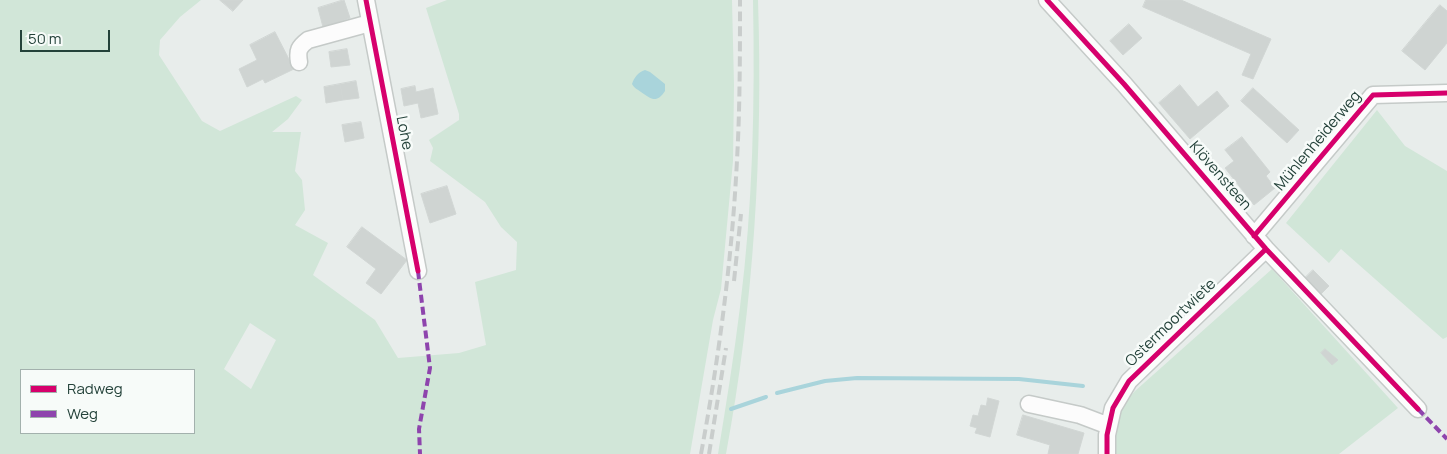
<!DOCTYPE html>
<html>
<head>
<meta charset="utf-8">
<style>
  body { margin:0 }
  #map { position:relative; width:1447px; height:454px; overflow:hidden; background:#e8edeb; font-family:Manrope,sans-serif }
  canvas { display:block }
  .legend { position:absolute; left:20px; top:369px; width:175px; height:65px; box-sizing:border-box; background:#f7fbf9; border:1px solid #a3b1ad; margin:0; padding:6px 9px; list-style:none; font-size:15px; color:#24423a }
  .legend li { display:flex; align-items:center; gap:10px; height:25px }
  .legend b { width:25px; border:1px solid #a3b1ad }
  .scale { position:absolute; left:20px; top:30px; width:90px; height:22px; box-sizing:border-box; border:2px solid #24423a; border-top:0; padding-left:6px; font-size:15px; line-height:18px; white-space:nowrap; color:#24423a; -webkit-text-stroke:4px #f7fbf9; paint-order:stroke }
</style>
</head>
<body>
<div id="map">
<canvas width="1447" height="454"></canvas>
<ul class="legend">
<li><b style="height:6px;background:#d6006c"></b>Radweg</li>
<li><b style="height:6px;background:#8e44ad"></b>Weg</li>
</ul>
<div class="scale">50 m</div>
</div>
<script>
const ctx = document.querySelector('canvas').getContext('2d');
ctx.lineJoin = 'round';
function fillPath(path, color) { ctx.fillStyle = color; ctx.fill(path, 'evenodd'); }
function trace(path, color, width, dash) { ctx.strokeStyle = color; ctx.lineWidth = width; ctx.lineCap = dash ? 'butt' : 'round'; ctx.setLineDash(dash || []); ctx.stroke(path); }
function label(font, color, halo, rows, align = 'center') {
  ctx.font = font + ' Manrope,sans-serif'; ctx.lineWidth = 5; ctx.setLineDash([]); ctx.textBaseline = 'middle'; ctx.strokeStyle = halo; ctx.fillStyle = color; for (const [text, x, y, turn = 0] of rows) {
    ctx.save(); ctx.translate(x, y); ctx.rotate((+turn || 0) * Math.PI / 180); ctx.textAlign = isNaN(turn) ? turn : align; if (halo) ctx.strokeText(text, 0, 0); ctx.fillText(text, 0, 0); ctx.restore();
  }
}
const green = new Path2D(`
  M0,0H201L180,17L160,40L159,55L202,121L220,131L296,96L302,100L288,119L272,132H301L295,171L302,180L305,210L295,225L328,243L313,275L375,320L398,358L459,353L486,345L475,282L516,270L517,242L501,227L485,202L430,161L433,148L429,140L459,120V114L426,8L447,0H732L734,85L733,161L721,289L713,320L690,454H0ZM250,323L276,340L251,389L224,369ZM21,370H194V433H21Z
  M753,0H758C763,151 754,305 726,454H718C726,405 734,356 740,307C753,206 755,102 753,0Z
  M1377,110L1405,146L1447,171V337L1443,339L1341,249L1329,263L1286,223Z
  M1272,269L1398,408L1339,454H1115C1115,424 1113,414 1135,391Z`);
const water = new Path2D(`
  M645,70L650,72L665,84V91C657,103 652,100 641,92C637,89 634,88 632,84C634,78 638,72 645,70Z`);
const stream = new Path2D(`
  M777,393L825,381L857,378L1019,379L1083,386
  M731,409L766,397`);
const building = new Path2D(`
  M220,0H243L233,11Z
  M344,0L350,18L339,22L340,25L329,29L328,25L323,27L318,8Z
  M1146,0H1181L1271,39L1253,79L1242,75L1251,54L1143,7Z
  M1440,5L1447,11V43L1425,70L1402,51Z
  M1129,24L1142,38L1123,55L1110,41Z
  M275,32L294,69L265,83L263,79L247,87L239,69L257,60L250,45Z
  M347,49L350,65L331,67L329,52Z
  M356,81L359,98L343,100L340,84Z
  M340,84L343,100L326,103L324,87Z
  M1180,85L1198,107L1217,91L1229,106L1190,139L1159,103Z
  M415,86L416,92L433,88L438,114L421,118L418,103L404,106L401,89Z
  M1253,88L1299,130L1287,143L1241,101Z
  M361,122L364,138L345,142L342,125Z
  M1242,137L1270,172L1266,176L1275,188L1254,205L1225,168L1234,161L1225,150Z
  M447,186L456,214L430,223L421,194Z
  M362,227L407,260L381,294L366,283L376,269L347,247Z
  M1313,270L1329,286L1319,296L1303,280Z
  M1325,349L1338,360L1332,365L1321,353Z
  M988,398L999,401L990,437L975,433L977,428L970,426L973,415L978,416L981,405L986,406Z
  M1023,415L1084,433L1078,454H1048L1050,445L1017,435Z`);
const minor = new Path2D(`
  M366,0L418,271
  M1047,0L1124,84L1266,249L1418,409
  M299,62C297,50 299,47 308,40L370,23
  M1254,236L1373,95L1447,93
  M1029,404L1080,415L1109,426
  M1107,454V435L1113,408L1129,381L1266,249`);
const rail = new Path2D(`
  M734,281L741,214
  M701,454C719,357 732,259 737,160C740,107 740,53 740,0
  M709,454L726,348`);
const quiet = new Path2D(`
  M418,271L430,368L419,429L420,454
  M1418,409L1447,439`);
const cycleway = new Path2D(`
  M366,0L418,271
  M1047,0L1124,84L1266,249L1418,409
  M1254,236L1373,95L1447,93
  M1107,454V435L1113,408L1129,381L1266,249`);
const streetNames = [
  ["Lohe",404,133,79],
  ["Mühlenheiderweg",1318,141,-50],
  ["Klövensteen",1220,176,49],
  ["Ostermoortwiete",1171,323,-44]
];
fillPath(green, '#d1e6d8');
fillPath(water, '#a9d4db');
trace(stream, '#a9d4db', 4);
fillPath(building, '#cfd4d2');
trace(building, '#d1d6d4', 1);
trace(minor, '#c5cac8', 19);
trace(minor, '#fcfcfc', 16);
trace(rail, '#c9cdcc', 4, [10, 5]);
trace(quiet, '#8e44ad', 4, [8, 4]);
trace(cycleway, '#d6006c', 5);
label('15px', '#24423a', '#f7fbf9', streetNames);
</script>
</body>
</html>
